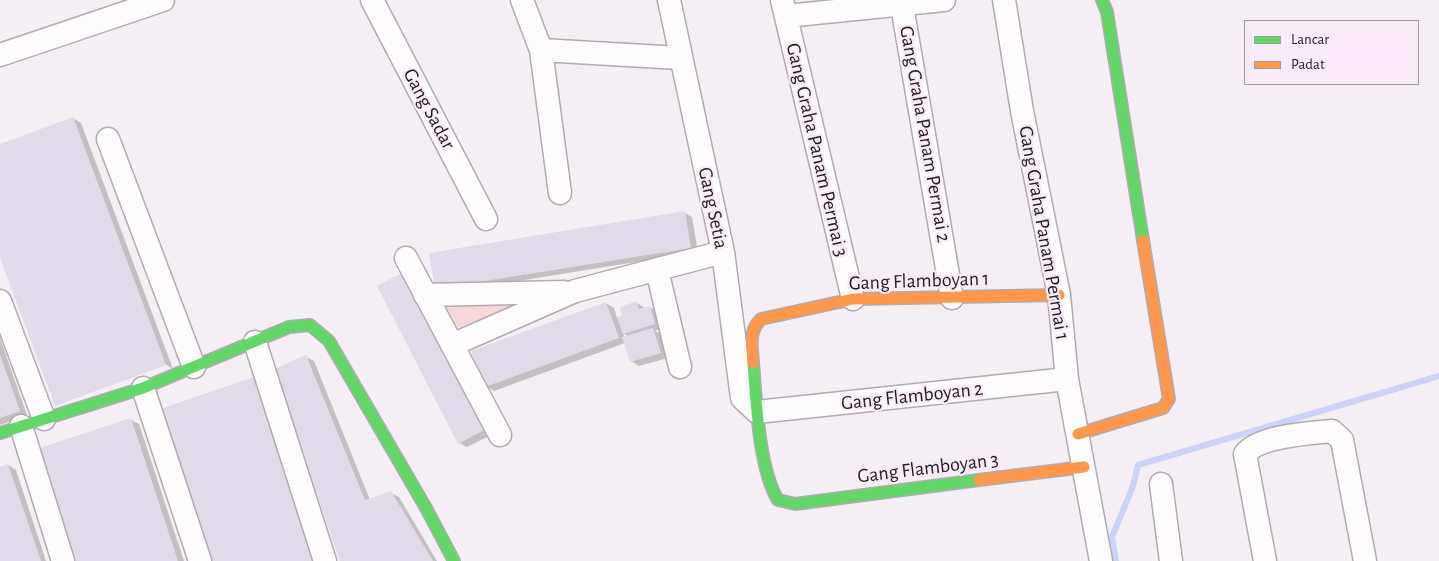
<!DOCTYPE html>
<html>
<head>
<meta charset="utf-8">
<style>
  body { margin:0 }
  #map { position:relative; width:1439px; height:561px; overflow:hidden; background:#f5eef4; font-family:"Alegreya Sans",sans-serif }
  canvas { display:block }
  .legend { position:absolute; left:1244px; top:20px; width:175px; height:65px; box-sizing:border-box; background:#f8ebf7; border:1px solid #a299a2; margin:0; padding:6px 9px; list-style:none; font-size:15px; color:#221e22 }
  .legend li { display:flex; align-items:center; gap:10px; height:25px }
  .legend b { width:25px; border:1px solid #a299a2 }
</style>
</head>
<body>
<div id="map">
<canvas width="1439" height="561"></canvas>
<ul class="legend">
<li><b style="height:6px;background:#63d668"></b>Lancar</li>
<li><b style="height:6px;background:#ff974d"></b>Padat</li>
</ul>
</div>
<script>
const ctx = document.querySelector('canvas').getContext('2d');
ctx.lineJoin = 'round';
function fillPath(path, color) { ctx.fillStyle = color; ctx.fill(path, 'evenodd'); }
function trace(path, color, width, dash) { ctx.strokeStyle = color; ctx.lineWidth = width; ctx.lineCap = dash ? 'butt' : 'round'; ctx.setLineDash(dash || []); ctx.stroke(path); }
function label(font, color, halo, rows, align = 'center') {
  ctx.font = font + ' "Alegreya Sans",sans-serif'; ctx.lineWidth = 4.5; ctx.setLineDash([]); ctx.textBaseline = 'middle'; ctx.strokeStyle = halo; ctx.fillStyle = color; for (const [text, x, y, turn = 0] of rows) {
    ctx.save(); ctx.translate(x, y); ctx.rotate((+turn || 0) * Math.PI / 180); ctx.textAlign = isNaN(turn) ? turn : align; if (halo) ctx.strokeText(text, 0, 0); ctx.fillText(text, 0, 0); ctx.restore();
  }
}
const green = new Path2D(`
  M529,301L454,329L442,308Z`);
const shadow = new Path2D(`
  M73,118L81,123L173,369L0,255V146Z
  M685,213L692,217L698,252L444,293L436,289Z
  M402,274L491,435L467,447L459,443Z
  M606,303L614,308L617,318L624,316L637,303L645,308L649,307L657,311L662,328L655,331L661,334L668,358L639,366L631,361L625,343L494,391L486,386ZM623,333L629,337L625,338Z
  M0,338L27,415L0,425Z
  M306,357L314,361L370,500L391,493L399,497L437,561H341Z
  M131,420L139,424L184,561H75Z
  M8,465L16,470L46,561H0V468Z`);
const stream = new Path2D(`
  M1116,561L1112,537L1133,486L1138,465L1439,376`);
const building = new Path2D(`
  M73,117L166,365L55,406L0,258V144Z
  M685,211L691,248L435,289L429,253Z
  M402,273L484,430L458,444L377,286Z
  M637,301L639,309L650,306L655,324L623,334L617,317L622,316L620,307Z
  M606,302L619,338L485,387L471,351Z
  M653,328L661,353L630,362L622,337Z
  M0,355L20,411L0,418Z
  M306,355L365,500L391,491L433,561H340L274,369Z
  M254,377L315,561H211L160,409Z
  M131,418L178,561H74L37,449Z
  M8,464L41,561H0V467Z`);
const street = new Path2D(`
  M372,0L486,219
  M522,0L541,50L560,193
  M669,0L723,252L742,398L757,412L1067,379
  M782,0L853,299
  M901,0L952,298
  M1004,0L1022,111L1059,295L1067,379L1101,561
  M786,16L944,0
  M541,50L680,58
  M0,55L163,0
  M108,139L194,367
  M406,258L500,435
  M657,270L680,367
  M425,295L564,292
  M0,301L44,419
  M255,342L325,561
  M452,345L575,291L723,252
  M143,388L200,561
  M21,426L63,561
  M1161,484L1171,561
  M1265,561L1245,454C1258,436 1309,433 1332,431L1342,440L1365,561`);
const fast = new Path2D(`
  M1102,0L1107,12L1143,240
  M753,363C756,399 759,470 778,500L795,504L979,480
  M0,433L143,388L289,327L310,325L329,341L426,508L454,561`);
const slow = new Path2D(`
  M753,363C752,346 748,332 761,319L853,299L1059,295
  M1078,434L1163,408L1169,399L1143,240
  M979,480L1084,467`);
const streetNames = [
  ["Gang Sadar",429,109,62],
  ["Gang Graha Panam Permai 2",925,134,80],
  ["Gang Graha Panam Permai 3",817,150,77],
  ["Gang Setia",713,208,78],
  ["Gang Graha Panam Permai 1",1044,233,80],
  ["Gang Flamboyan 1",919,281,-2],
  ["Gang Flamboyan 2",912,396,-6],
  ["Gang Flamboyan 3",928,468,-7]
];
fillPath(green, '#f7d7d7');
fillPath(shadow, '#0003');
trace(stream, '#cbd3f6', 6);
fillPath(building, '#e1dae9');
trace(street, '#b0abaf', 25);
trace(fast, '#b0abaf', 14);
trace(slow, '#b0abaf', 14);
trace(street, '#fefcfd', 22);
trace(fast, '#63d668', 11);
trace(slow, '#ff974d', 11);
label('20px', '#221e22', '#f8ebf7', streetNames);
</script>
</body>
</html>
